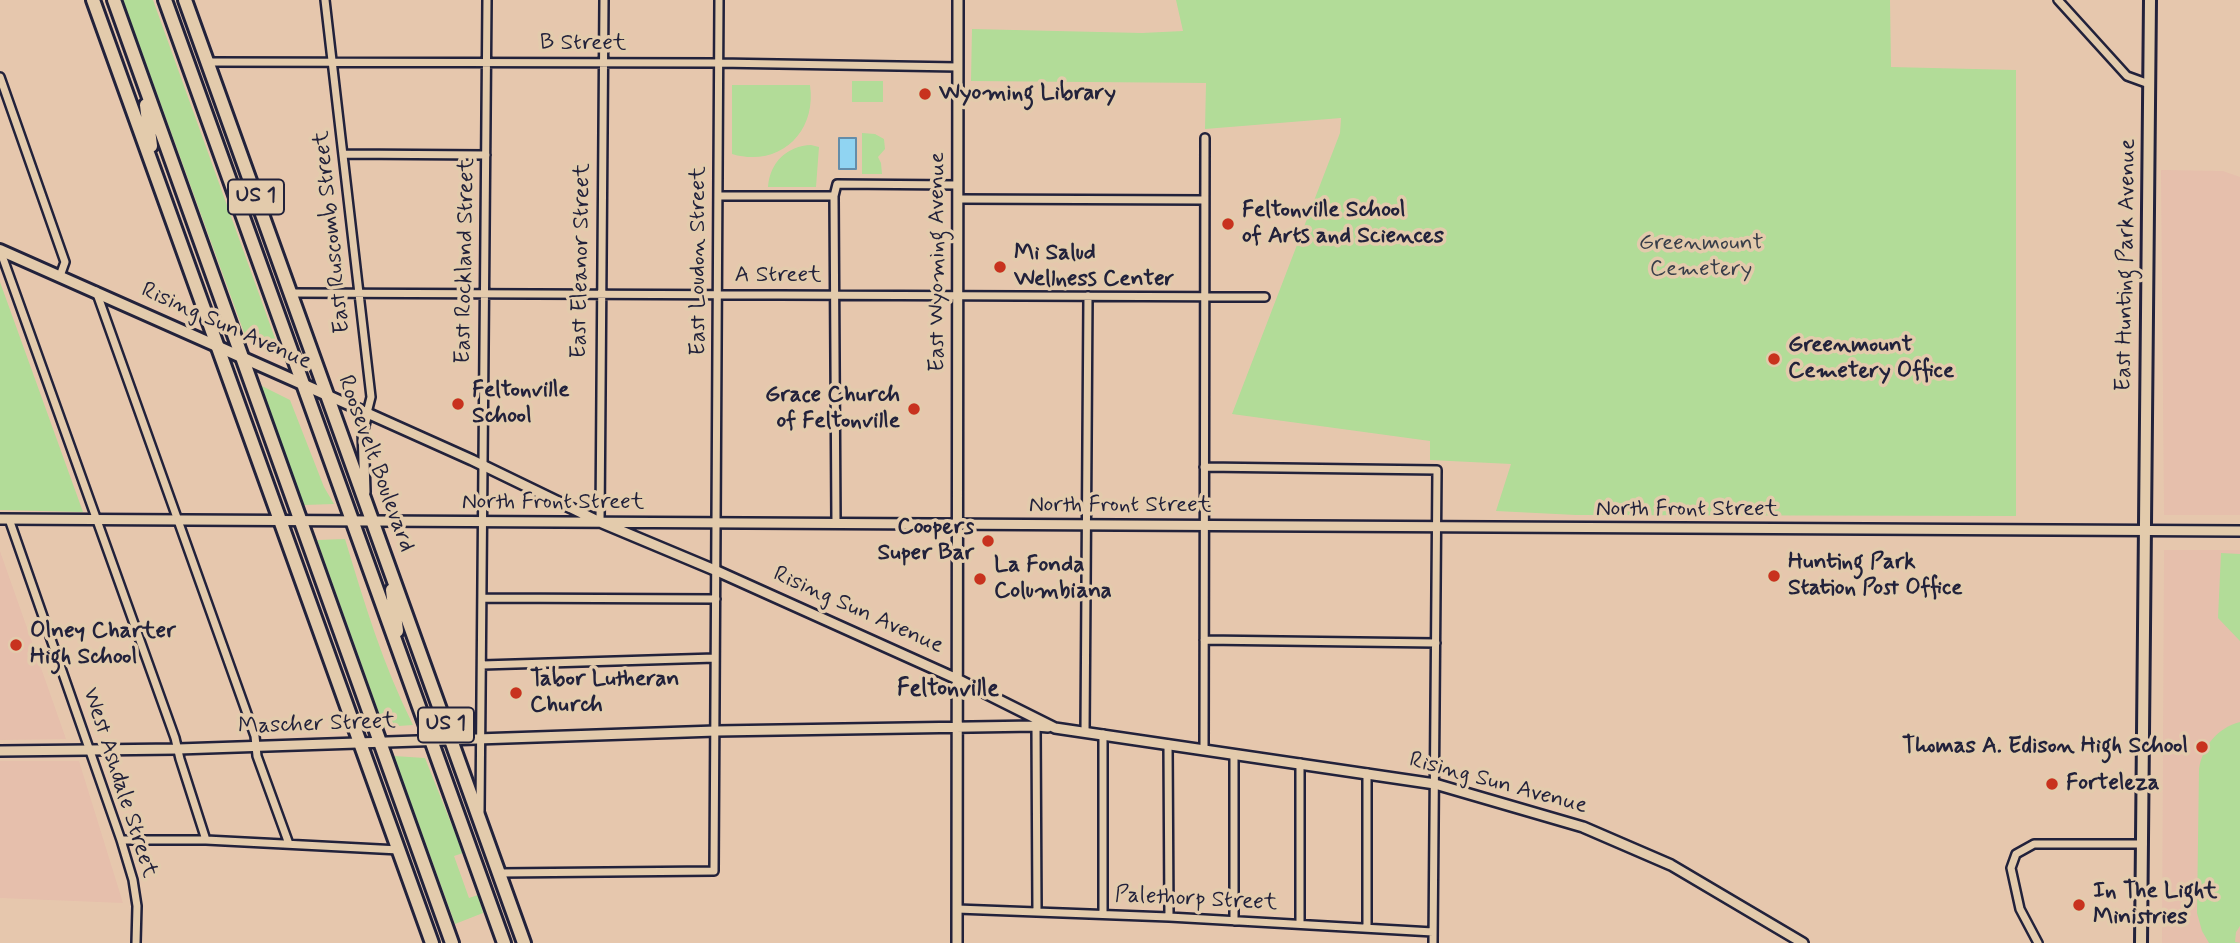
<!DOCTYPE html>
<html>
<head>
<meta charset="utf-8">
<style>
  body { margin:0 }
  canvas { display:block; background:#e6c7ad }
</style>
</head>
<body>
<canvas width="2240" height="943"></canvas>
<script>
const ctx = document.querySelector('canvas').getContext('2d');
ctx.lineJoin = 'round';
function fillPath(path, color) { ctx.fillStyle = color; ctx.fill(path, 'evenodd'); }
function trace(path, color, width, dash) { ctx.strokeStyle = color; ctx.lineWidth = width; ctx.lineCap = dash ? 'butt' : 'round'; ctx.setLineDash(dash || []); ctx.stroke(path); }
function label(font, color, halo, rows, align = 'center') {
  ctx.font = font + ' Mynerve,sans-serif'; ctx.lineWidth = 7; ctx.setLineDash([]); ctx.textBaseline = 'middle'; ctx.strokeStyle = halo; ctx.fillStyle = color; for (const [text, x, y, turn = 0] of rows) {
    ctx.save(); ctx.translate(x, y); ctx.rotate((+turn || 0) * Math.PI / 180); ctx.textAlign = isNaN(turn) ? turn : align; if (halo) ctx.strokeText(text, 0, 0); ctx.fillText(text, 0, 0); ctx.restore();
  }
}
const built = new Path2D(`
  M2161,170L2223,171L2240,177V515H2164Z
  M2164,550H2240V943H2162Z
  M0,551L66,739L0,740Z
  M0,761H79L123,903L0,898Z`);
const green = new Path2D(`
  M123,0H153L281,355L246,338Z
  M1176,0H1890L1891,67L2016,70V516L1576,515L1496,511L1511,464L1430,460V441L1232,414L1340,133L1341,118L1205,129L1206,83L971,81L972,29L1142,33L1183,31Z
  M852,81H883V102H852Z
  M732,85H810C817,133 779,168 732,154Z
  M862,133L875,134L884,139L885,149L878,157L881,163L882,174H862Z
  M811,145L819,147L816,187H768C770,162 787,146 811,145Z
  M0,282L83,512L0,510Z
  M256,383L290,400L324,487L334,504L304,505Z
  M345,539C364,602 383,665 413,725L384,727L317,540Z
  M2221,553L2240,554V641L2218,618Z
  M2240,722V926L2236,932L2235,942L2240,943H2209L2202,931L2197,913L2199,769C2203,746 2217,728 2240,722Z
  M394,756L425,758L463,853L454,856L469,898L478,895L483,913L455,924Z`);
const water = new Path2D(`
  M839,138H856V169H839Z`);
const minor = new Path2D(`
  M325,0L371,397L367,413
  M2058,0L2127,76L2149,84
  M208,62L718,63L958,67
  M0,77L65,262L60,276
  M344,154L486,155
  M718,196H834
  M958,199L1204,200
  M0,250L175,738L180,759L206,840
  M96,291L255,736L257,756L289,844
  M291,293L1265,297
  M1204,467L1437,470L1433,943
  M9,519L121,840L133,880L137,906L136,943
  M600,522L604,0
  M836,523L834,196L837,184L958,185
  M482,598L716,599
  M1204,640L1436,643
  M482,665L715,658
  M1036,726L1037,912
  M1085,732L1088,296
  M1103,734V914
  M1168,744L1169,917
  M1204,749L1205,138
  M1367,773V928
  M480,811L487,0
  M121,840H206L399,850
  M499,873L714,871L719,0
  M957,909L1169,917L1433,932
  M1234,921V754
  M1300,924V763
  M2038,943L2020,909L2011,868L2016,854L2034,844H2143`);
const tertiary = new Path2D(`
  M327,395L472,460L600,522L717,571L957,679L1055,728L1435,784L1583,827L1671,865L1803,943
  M365,492L363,430L367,413
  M0,519L2240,531
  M0,751L178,749L716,731L1036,726L1048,727
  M957,943L958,0`);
const secondary = new Path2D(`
  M0,250L327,395
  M2141,943L2150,0`);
const trunk = new Path2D(`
  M93,0L432,943
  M114,0L452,943
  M165,0L504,943
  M185,0L524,943
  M146,105L151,146
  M392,590L397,631`);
const markers = [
  [925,94,7,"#c8321e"],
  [1228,224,7,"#c8321e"],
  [1000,267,7,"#c8321e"],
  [1774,359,7,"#c8321e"],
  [458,404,7,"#c8321e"],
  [914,409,7,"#c8321e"],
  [988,541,7,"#c8321e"],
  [1774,576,7,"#c8321e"],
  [980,579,7,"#c8321e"],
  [16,645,7,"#c8321e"],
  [516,693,7,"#c8321e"],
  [2202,747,7,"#c8321e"],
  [2052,784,7,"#c8321e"],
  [2079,905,7,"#c8321e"]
];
const shields = [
  [256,197,56],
  [446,725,56]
];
const shieldNames = [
  ["US 1",256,197],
  ["US 1",446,725]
];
const streetNames = [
  ["B Street",583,44],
  ["East Ruscomb Street",333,232,-96],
  ["East Rockland Street",466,261,-89],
  ["East Eleanor Street",582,261,-89],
  ["East Loudon Street",699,261,-90],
  ["East Wyoming Avenue",938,262,-90],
  ["East Hunting Park Avenue",2127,265,-89],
  ["A Street",778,276],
  ["Rising Sun Avenue",226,327,24],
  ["Roosevelt Boulevard",375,464,70],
  ["North Front Street",553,503],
  ["North Front Street",1120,506],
  ["North Front Street",1687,510],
  ["Rising Sun Avenue",858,611,24],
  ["Mascher Street",317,725,-2],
  ["West Ashdale Street",119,783,72],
  ["Rising Sun Avenue",1498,784,15],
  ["Palethorp Street",1196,900,3]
];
const poiNames = [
  ["Wyoming Library",939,94],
  ["Feltonville School",1242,211],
  ["of Arts and Sciences",1242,237],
  ["Mi Salud",1014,254],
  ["Wellness Center",1014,280],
  ["Greenmount",1788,346],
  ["Cemetery Office",1788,372],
  ["Feltonville",472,391],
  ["School",472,417],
  ["Grace Church",900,396,"right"],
  ["of Feltonville",900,422,"right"],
  ["Coopers",974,528,"right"],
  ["Super Bar",974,554,"right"],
  ["Hunting Park",1788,563],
  ["Station Post Office",1788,589],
  ["La Fonda",994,566],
  ["Columbiana",994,592],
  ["Olney Charter",30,632],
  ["High School",30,658],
  ["Tabor Lutheran",530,680],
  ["Church",530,706],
  ["Thomas A. Edison High School",2188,747,"right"],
  ["Forteleza",2066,784],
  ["In The Light",2093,892],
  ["Ministries",2093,918]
];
const parkNames = [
  ["Greenmount",1701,244],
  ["Cemetery",1701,270]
];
const neighbourhoodNames = [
  ["Feltonville",948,690]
];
fillPath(built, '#e6bfac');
fillPath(green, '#b2dc98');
fillPath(water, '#90d4f2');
trace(water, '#648da9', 2);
trace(minor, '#22223b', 12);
trace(tertiary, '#22223b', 14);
trace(secondary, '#22223b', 16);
trace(trunk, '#22223b', 18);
trace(minor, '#e3cbac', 7);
trace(tertiary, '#e3cbac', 9);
trace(secondary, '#e3cbac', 10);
trace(trunk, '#e3cbac', 12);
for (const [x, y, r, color] of markers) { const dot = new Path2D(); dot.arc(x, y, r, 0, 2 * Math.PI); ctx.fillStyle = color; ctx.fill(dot); trace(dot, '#e3cbac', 2.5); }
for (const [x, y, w] of shields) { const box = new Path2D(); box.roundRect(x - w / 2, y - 17.5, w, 35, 5); ctx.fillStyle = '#e3cbac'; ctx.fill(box); trace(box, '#22223b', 2); }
label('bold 21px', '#22223b', null, shieldNames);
label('23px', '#22223b', '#e3cbac', streetNames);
label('bold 23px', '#22223b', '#e3cbac', poiNames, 'left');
label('23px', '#383e49', '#e3cbac', parkNames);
label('bold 24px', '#22223b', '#e3cbac', neighbourhoodNames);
</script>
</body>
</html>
